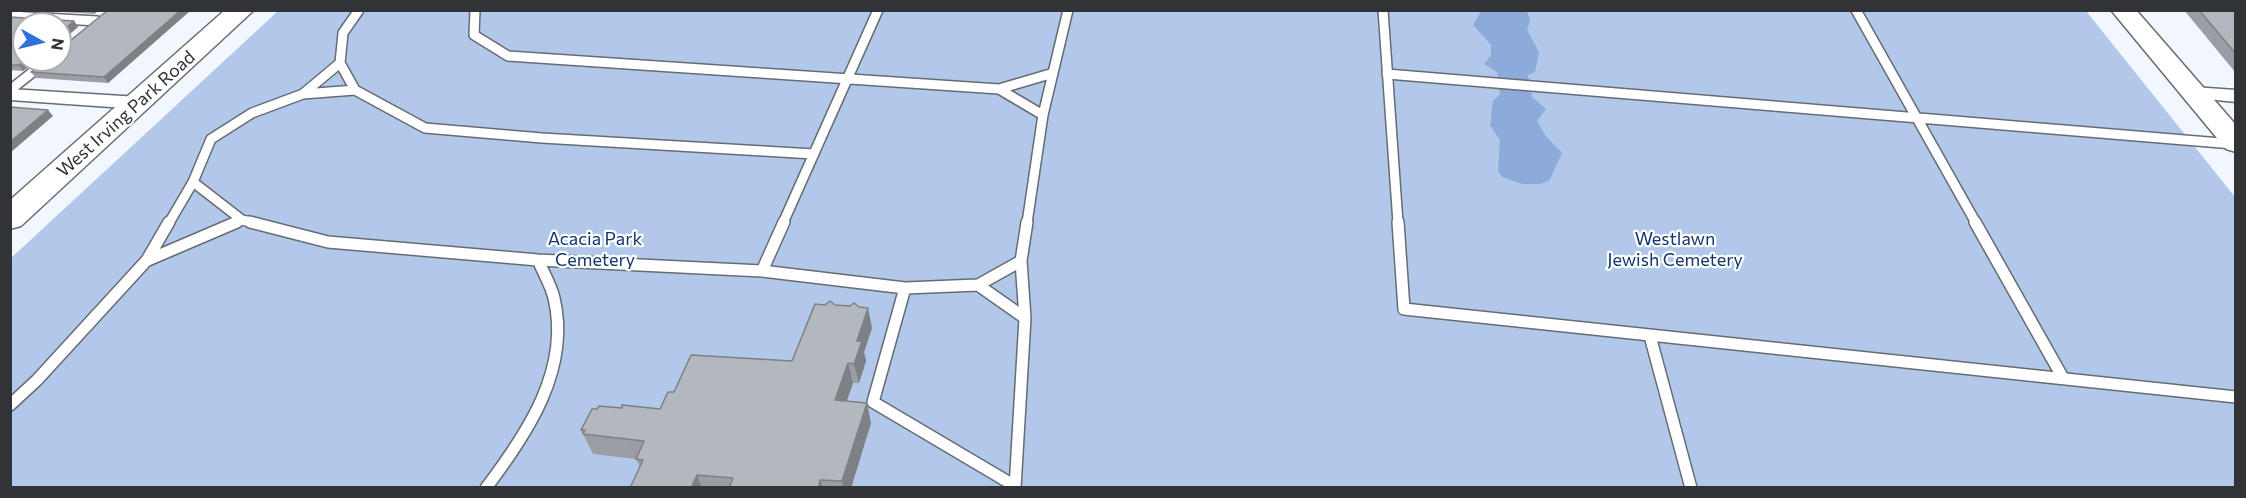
<!DOCTYPE html>
<html>
<head>
<meta charset="utf-8">
<style>
  body { margin:0 }
  #map { position:relative; width:2246px; height:498px; overflow:hidden; background:#f2f7fe; font-family:Commissioner,sans-serif }
  canvas { display:block }
  .frame { position:absolute; inset:0; border:12px solid #313336; pointer-events:none }
  .north { position:absolute; left:12px; top:12px; width:60px; height:60px; box-sizing:border-box; background:#fff; border:2px solid #adadaf; border-radius:50%; rotate:98deg; font-size:16px; font-weight:700; line-height:24px; text-align:center; color:#313336 }
  .north::after { content:''; display:block; margin:auto; width:21px; height:27px; background:#2f72df; clip-path:polygon(50% 0,100% 100%,50% 72%,0 100%) }
</style>
</head>
<body>
<div id="map">
<canvas width="2246" height="498"></canvas>
<div class="frame"></div>
<div class="north">N</div>
</div>
<script>
const ctx = document.querySelector('canvas').getContext('2d');
ctx.lineJoin = 'round';
function fillPath(path, color) { ctx.fillStyle = color; ctx.fill(path, 'evenodd'); }
function trace(path, color, width, dash) { ctx.strokeStyle = color; ctx.lineWidth = width; ctx.lineCap = dash ? 'butt' : 'round'; ctx.setLineDash(dash || []); ctx.stroke(path); }
function label(font, color, halo, rows, align = 'center') {
  ctx.font = font + ' Commissioner,sans-serif'; ctx.lineWidth = 4.5; ctx.setLineDash([]); ctx.textBaseline = 'middle'; ctx.strokeStyle = halo; ctx.fillStyle = color; for (const [text, x, y, turn = 0] of rows) {
    ctx.save(); ctx.translate(x, y); ctx.rotate((+turn || 0) * Math.PI / 180); ctx.textAlign = isNaN(turn) ? turn : align; if (halo) ctx.strokeText(text, 0, 0); ctx.fillText(text, 0, 0); ctx.restore();
  }
}
const green = new Path2D(`
  M278,11H2086L2235,197V487H11L10,259Z`);
const water = new Path2D(`
  M1481,11H1527L1530,21L1527,30L1539,52L1535,72L1528,75L1532,97L1546,109L1537,121L1545,135L1562,153L1549,181L1540,184H1522L1502,177L1498,171L1500,140L1490,125L1493,101L1500,94L1497,72L1484,64L1491,55V45L1473,25Z`);
const laneFar1 = new Path2D(`
  M359,10L343,33L340,63L355,90L425,128L542,138L814,154
  M475,10L474,35L508,56L999,89L1043,115
  M1383,10L1398,223
  M1856,10L1976,223
  M10,16L97,21
  M1387,74L2233,144
  M999,89L1050,74
  M10,90L48,60
  M304,93L340,63
  M169,223L193,182
  M234,223L242,220
  M256,223L242,220L193,182L211,139L252,113L303,94L355,90
  M783,223L878,10
  M1027,223L1043,115L1068,10`);
const lane = new Path2D(`
  M250,222L328,242L538,260L762,271L905,288L978,285L1025,318
  M1398,222L1404,309L2236,397
  M1975,222L2063,378
  M148,260L237,222
  M762,271L784,222
  M978,285L1021,261
  M905,288L873,402L1015,486
  M1650,336L1691,488
  M10,405L37,380L147,260L169,222
  M486,488C527,434 571,369 554,298C551,285 543,272 538,260
  M1015,488L1025,318L1021,261L1027,222`);
const street = new Path2D(`
  M2193,87L2236,90V102L2187,97L2184,93L2187,89Z
  M10,89L139,97L148,103L139,109L10,100Z`);
const secondary = new Path2D(`
  M2111,10H2136L2236,125V152L2226,149Z`);
const primary = new Path2D(`
  M225,10H254L21,226L10,229V200Z`);
const wall = new Path2D(`
  M32,10H99L94,14Z
  M108,10H191L108,83L36,78L31,72Z
  M2184,10H2235V72Z
  M10,17L74,21L78,27L60,42V24L24,60H37L23,71L10,70Z
  M835,305L872,328L864,352L866,361L859,383H853L847,401L871,423L851,488H630L640,467L636,459L593,454L581,430L597,409L622,408L660,409L674,392L792,361Z`);
const shadedWall = new Path2D(`
  M92,10H99L94,14Z
  M181,10H191L108,83L104,77Z
  M74,21L78,27L60,42V33Z
  M25,60H37L23,71L19,65Z
  M48,110L53,116L10,153V142Z
  M868,308L872,328L864,352L866,361L859,383L854,364L857,341Z
  M848,363L853,383L840,420L835,400Z
  M867,403L871,423L851,488H843L842,481Z
  M697,475L702,488H691Z
  M820,480L823,488H818Z`);
const building = new Path2D(`
  M108,10H181L104,77L31,72L46,60H60V49Z
  M2199,10H2235V53Z
  M10,17L74,21L60,33V24H24V60H25L19,65H10Z
  M10,107L48,110L10,142Z
  M830,301L835,305L850,306L854,303L859,307L868,308L857,341H862L854,364L848,363L835,400L867,403L842,481L820,480L818,488H729L733,478L697,475L691,488H630L643,460L636,459L644,441L583,434L585,430H581L592,409H597L599,406L622,408V405L660,409L668,392H674L691,355L792,361L815,304L825,305Z`);
const streetNames = [
  ["West Irving Park Road",126,114,-42]
];
const parkNames = [
  ["Acacia Park",595,239],
  ["Cemetery",595,260],
  ["Westlawn",1675,239],
  ["Jewish Cemetery",1675,260]
];
fillPath(green, '#b2c8ea');
fillPath(water, '#8dabda');
trace(laneFar1, '#676b72', 12);
trace(lane, '#676b72', 14);
trace(street, '#676b72', 3);
trace(secondary, '#676b72', 3);
trace(primary, '#676b72', 3);
trace(laneFar1, '#fff', 9);
trace(lane, '#fff', 11);
fillPath(street, '#fff');
fillPath(secondary, '#fff');
fillPath(primary, '#fff');
fillPath(wall, '#9a9da3');
fillPath(shadedWall, '#7d8085');
fillPath(building, '#b3b7be');
trace(building, '#7d8085', 1.5);
label('18px', '#313336', '#fff', streetNames);
label('18px', '#12356d', '#fff', parkNames);
</script>
</body>
</html>
